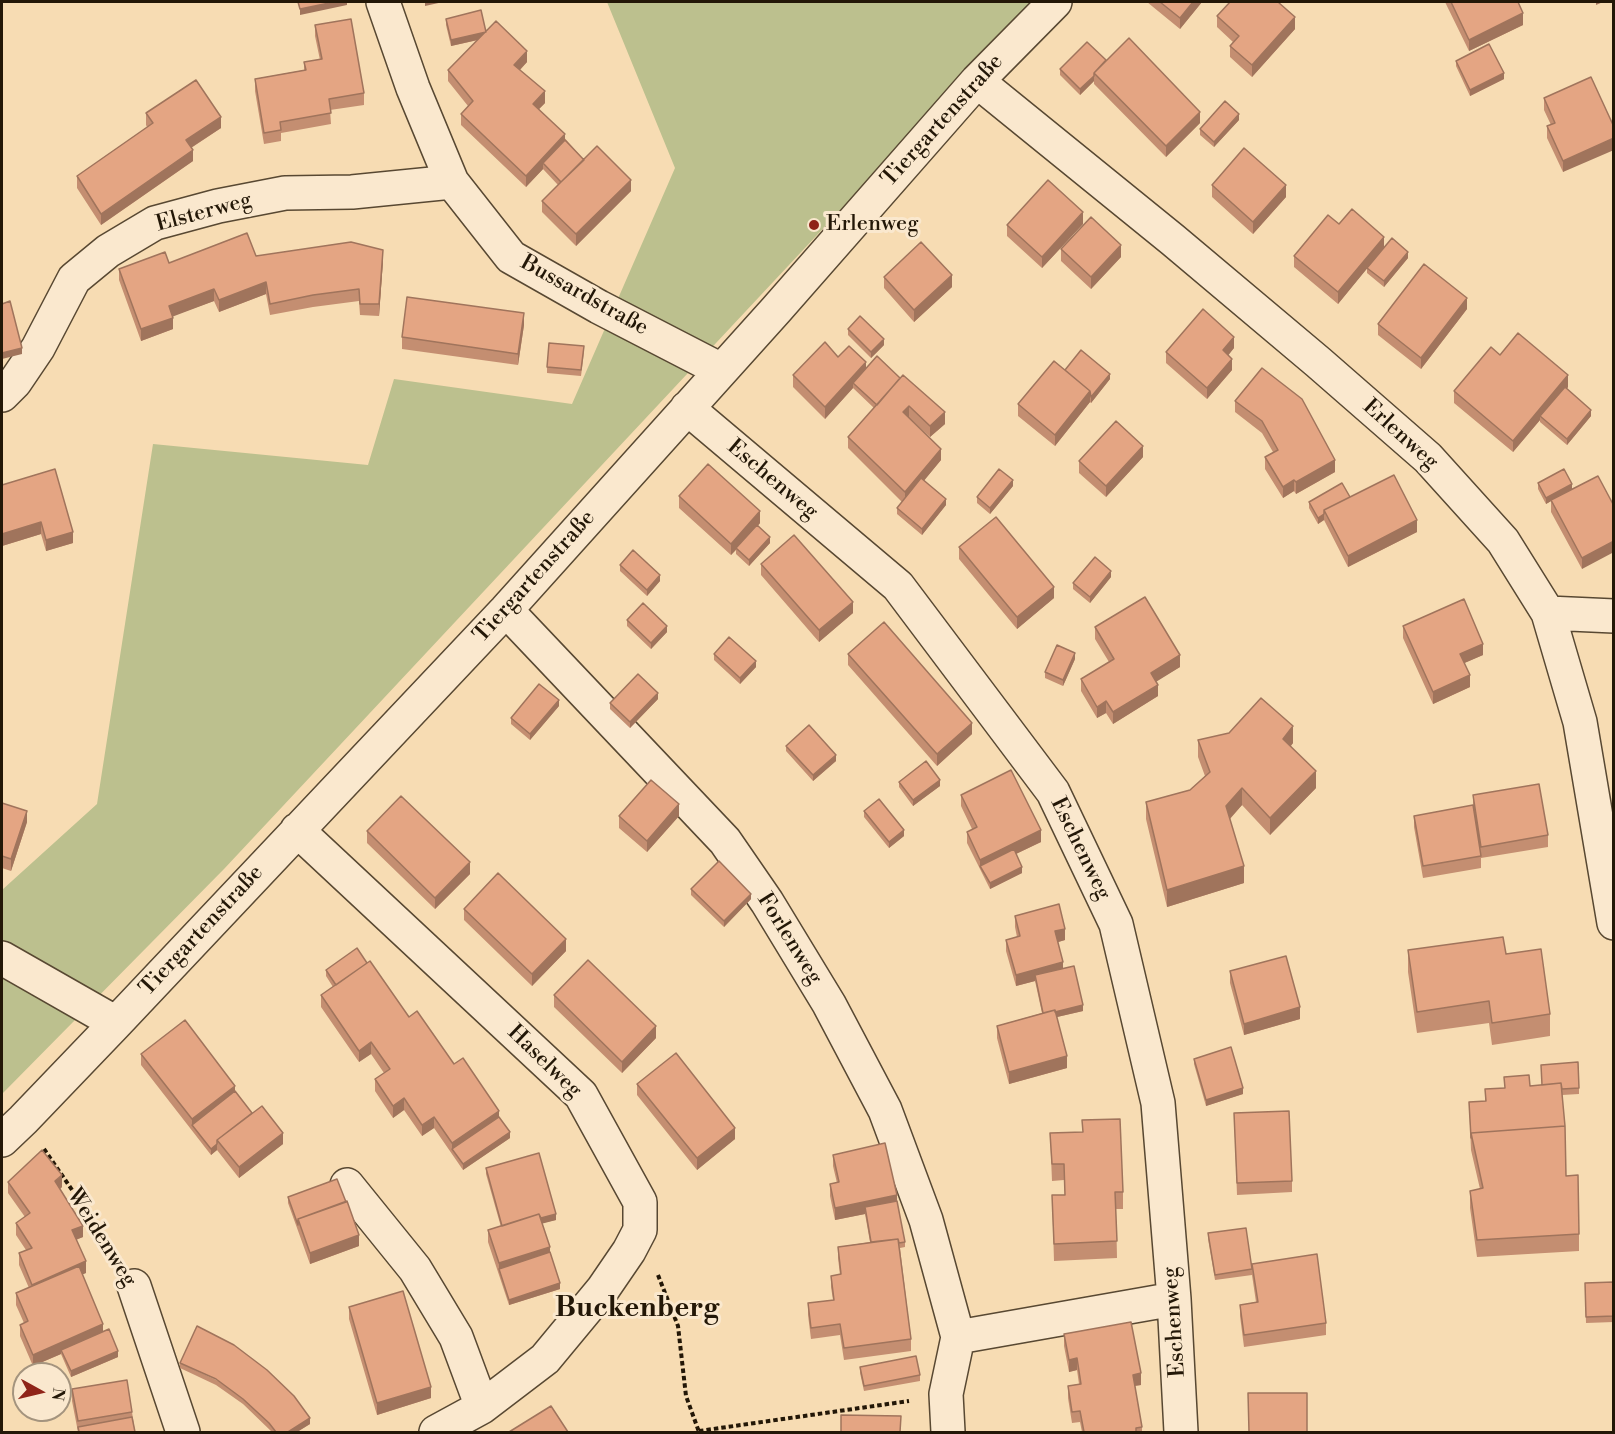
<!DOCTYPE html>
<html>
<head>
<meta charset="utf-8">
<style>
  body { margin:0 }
  #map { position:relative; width:1615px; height:1434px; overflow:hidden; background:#f7dcb3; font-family:"Libre Bodoni",serif }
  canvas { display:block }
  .frame { position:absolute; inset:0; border:3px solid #231707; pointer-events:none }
  .north { position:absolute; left:12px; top:1362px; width:60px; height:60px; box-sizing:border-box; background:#fae8ce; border:2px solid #a4947e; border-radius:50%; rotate:98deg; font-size:16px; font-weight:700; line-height:24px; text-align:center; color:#231707 }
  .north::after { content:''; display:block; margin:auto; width:21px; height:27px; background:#8f2418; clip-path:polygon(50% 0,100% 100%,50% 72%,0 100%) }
</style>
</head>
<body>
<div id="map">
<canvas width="1615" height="1434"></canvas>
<div class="frame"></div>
<div class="north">N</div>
</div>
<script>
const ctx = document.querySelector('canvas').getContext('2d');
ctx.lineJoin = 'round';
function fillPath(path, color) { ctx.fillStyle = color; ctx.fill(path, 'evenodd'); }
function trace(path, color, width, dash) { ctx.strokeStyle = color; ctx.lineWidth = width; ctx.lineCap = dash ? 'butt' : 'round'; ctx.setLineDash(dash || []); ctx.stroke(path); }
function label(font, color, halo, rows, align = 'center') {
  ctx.font = font + ' "Libre Bodoni",serif'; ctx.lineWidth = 6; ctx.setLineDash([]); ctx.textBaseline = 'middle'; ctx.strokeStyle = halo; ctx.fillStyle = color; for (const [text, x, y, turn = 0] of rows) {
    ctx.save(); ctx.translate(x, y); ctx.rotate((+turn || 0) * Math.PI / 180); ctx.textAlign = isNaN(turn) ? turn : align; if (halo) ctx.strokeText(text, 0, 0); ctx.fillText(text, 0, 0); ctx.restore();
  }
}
const green = new Path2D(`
  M607,2H1035L224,869L2,1094V890L97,804L153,444L368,465L394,379L572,404L675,168Z`);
const path = new Path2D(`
  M44,1149L116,1254
  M658,1275L678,1326L686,1396L699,1432
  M699,1431L909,1401`);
const minor = new Path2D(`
  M383,2L413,88L452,182L511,257L599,307L721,370
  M977,81L1173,240L1318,362L1428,458L1503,541L1548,613L1580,722L1614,923
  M2,395L15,382L38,348L74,279L108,251L155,223L218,206L285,193L352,192L452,182
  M687,408L898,586L1053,792L1116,924L1158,1103L1174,1299L1181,1432
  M506,610L725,841L767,902L829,1004L885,1110L926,1220L958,1337
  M1548,613L1614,616
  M297,830L581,1095L640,1202V1230L629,1251L603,1289L545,1359L482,1407L436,1432
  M2,958L116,1023
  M2,1140L23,1120L116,1023L506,610L776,310L977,81L1055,2
  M347,1185L415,1269L456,1337L482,1407
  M134,1286L183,1432
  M948,1432L946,1394L958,1337L1174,1299`);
const wall = new Path2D(`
  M1147,2H1202L1180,29Z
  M1445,2H1518L1523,25L1469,51Z
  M1217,16L1295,29L1252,77L1230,57V46L1233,42L1217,27Z
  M446,19L486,32L527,62L520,70L545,103L539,109L584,160L631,191L576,246L542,212V201L558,185L543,169L526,187L461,125V114L468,106L448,81V70L478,40L451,46L446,25Z
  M315,25L364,93V105L330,110L331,124L281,133V141L264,144L255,91V79L304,70V62L320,60L315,36Z
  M1106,60L1200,123L1166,157L1094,84V81L1080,95L1060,75V69Z
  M1456,61L1504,79L1470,96L1456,66Z
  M1544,98L1611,122L1563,172L1547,138V126L1551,125L1544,110Z
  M146,113L221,128L191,148L193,161L101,225L77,188V176L147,127L146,125Z
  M1239,120L1214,147L1200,135V129Z
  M1212,185L1286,197L1253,234L1212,197Z
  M1083,224L1042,268L1007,236V225Z
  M1384,247L1408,258L1384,287L1367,273V268L1338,304L1294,267V256Z
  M1061,249L1121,257L1091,289L1061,261Z
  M256,256L383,261L379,316L360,315L359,301L313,307L270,315L266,294L219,312L214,301L172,316L173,329L141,341L119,280V269L169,263Z
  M884,277L952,287L914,322L884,288Z
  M1467,309L1421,369L1378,335V324Z
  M524,325L518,365L402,349V337Z
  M848,329L884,345L871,358L848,335Z
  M1234,348L1228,355L1232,370L1207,399L1166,363V352Z
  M584,352L581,376L547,373V367Z
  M1500,355L1568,387L1567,389L1591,416L1567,445L1540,422V420L1513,452L1454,403V391Z
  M838,357L866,368L945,424L930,437L909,418L941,460L924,480L946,505L922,535L897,514V508L902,502L848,448V437L874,408L853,388L825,419L793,387V375Z
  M1065,370L1110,379L1091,403L1090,402L1055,446L1018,416V404Z
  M1235,401L1335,472L1296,494L1294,491L1283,498L1265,469V457L1273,452L1262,433L1235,412Z
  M1143,457L1106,497L1079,473V461Z
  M1538,483L1572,489L1614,506L1582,569L1551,512V501L1546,504L1538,489Z
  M2,485L73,543L46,551L41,534L2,546Z
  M1013,486L990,514L977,503V497Z
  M679,496L760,523L758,526L770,543L749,566L736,554V550L731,555L679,508Z
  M1350,497L1417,532L1348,567L1324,520L1318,524L1309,508V502Z
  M959,547L1054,598L1017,629L959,559Z
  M761,564L853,613L819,642L761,575Z
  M620,565L660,581L647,596L620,571Z
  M1111,577L1090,603L1073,589V583Z
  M627,620L667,632L651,649L627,626Z
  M1403,626L1483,655L1464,663L1470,687L1433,704L1403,638Z
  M1095,627L1180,667L1156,681L1158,696L1113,724L1106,713L1097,718L1081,691V679L1109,662L1095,639Z
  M714,654L756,667L740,684L714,660Z
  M848,654L972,734L937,766L848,665Z
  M1075,659L1063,686L1045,678V672Z
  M658,699L630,728L610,709V703Z
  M559,706L530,740L511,724V718Z
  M1198,740L1293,743L1291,746L1316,788L1270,835L1242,805L1230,819L1244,883L1167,907L1146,819V802L1190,790L1205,776L1198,757Z
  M786,746L836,761L813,781L786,751Z
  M899,782L940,786L913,806L899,787Z
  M961,795L1041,842L1016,854L1022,873L990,889L967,843V832L972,829L961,806Z
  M1473,795L1548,835V847L1481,858V868L1423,878L1414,827V816L1473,806Z
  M2,803L27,822L11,871L2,868Z
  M864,811L904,836L889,848L864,817Z
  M619,816H679L647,852L619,828Z
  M367,831L470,874L435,909L367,843Z
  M691,889L751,899L724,927L691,895Z
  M464,909L566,951L532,986L464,920Z
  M1015,916L1065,940L1058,942L1063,968L1083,1011L1057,1017L1067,1068L1009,1084L997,1038V1026L1042,1013L1035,981L1016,986L1006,951V940L1017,937L1015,927Z
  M1408,950L1506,954L1550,1014V1036L1492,1045L1489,1023L1417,1033L1408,972Z
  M367,963L409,1017L454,1064L499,1117L510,1138L463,1170L434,1128L422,1136L404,1110L393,1118L375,1091V1079L384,1073L371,1054L359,1062L321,1007V995L333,987L326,976V970Z
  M1230,971L1300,1019L1244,1035L1230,983Z
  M554,995L656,1038L622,1073L554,1007Z
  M141,1054L235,1091L252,1113L283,1144L239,1178L217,1150L211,1155L141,1065Z
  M1194,1059L1243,1094L1206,1106L1194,1064Z
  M637,1084L735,1139L697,1170L637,1095Z
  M1542,1085L1579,1088V1094L1562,1095L1566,1176L1579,1234V1251L1477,1257L1470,1208V1191L1480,1189L1471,1150L1469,1102L1485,1101V1089Z
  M1234,1113L1292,1181V1192L1237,1195Z
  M1050,1133L1123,1192V1209H1116L1117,1258L1054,1261L1052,1195H1065L1064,1180L1052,1181Z
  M833,1155L897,1201L905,1242V1247L900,1248L911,1339V1351L844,1360L840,1335L811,1339L808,1315V1303L833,1300L831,1287V1276L840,1275L838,1258V1247L870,1242L865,1214L835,1220L830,1196V1184L837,1183L833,1166Z
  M486,1168L556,1220L542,1223L560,1289L509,1305L488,1242V1230L501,1227L486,1174Z
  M8,1182L62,1187L60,1189L83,1237L76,1240L86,1273L82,1274L103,1332L118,1357L71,1377L61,1354L33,1366L20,1336V1325L24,1323L16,1305V1293L29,1288L19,1265V1253L26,1250L16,1235V1223L25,1217L8,1193Z
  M288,1197L346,1202L359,1246L310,1264L288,1203Z
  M1208,1233L1252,1269V1264L1326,1323V1335L1244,1347L1240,1316V1305L1256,1302L1252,1275L1215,1280L1208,1239Z
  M1614,1282V1322L1586,1323L1585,1283Z
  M349,1307L431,1398L377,1415L349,1319Z
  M1064,1334L1141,1385L1135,1386L1142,1427V1432H1082L1080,1422L1072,1423L1068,1398V1386L1079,1384L1077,1370L1069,1372L1064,1346Z
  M180,1363L310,1424L297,1432H272L243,1404L216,1385L180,1368Z
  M860,1367L920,1375V1381L864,1391L860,1373Z
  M72,1389L132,1412L135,1432H78L72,1401Z`);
const shadedWall = new Path2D(`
  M334,2H347V5L300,15V9Z
  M425,2H443L425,6Z
  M1193,2H1202L1180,29V18Z
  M1596,2H1603L1596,5Z
  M1523,13V25L1469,51V40Z
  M1295,17V29L1252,77V65Z
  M486,32V38L451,46V40Z
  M527,51V62L514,76V65Z
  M1504,73V79L1470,96V90Z
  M1094,76V81L1080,95V89Z
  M545,91V103L533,115V104Z
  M1200,112V123L1166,157V146Z
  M1239,114V120L1214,147V142Z
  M221,117V128L186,151V140Z
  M565,134V146L543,163V169L526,187V176Z
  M1614,138V150L1563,172V161Z
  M193,150V161L101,225V214Z
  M631,180V191L576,246V234Z
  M1286,185V197L1253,234V222Z
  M1083,212V224L1042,268V257Z
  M1384,237V248L1338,304V292Z
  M1121,245V257L1091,289V277Z
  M383,250V261L379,316V304Z
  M1408,252V258L1384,287V281Z
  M952,275V287L914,322V310Z
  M266,282V294L219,312V300Z
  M214,289V301L169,318V306Z
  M1467,298V309L1421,369V358Z
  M524,313V325L518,365V354Z
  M173,318V329L141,341V329Z
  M1234,337V348L1223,362V350Z
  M884,339V345L871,358V352Z
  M22,348V354L2,359V353Z
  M1232,359V370L1207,399V388Z
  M866,362V374L853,383V388L825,419V407Z
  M1110,374V379L1091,403V397Z
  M1568,375V387L1542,418L1540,416V420L1513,452V441Z
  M1090,391V402L1055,446V435Z
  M909,406V418L903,412Z
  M1591,410V416L1567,445V439Z
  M945,412V424L930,437V426Z
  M1143,446V457L1106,497V486Z
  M941,449V460L905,504V492Z
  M1335,460V472L1296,494V482Z
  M1013,480V486L990,514V508Z
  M1294,480V491L1283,498V487Z
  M1572,484V489L1546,504V498Z
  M946,499V505L922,535V529Z
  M760,511V523L731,555V544Z
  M1324,514V520L1318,524V518Z
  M1417,520V532L1348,567V556Z
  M41,522V534L2,546V534Z
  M73,532V543L46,551V540Z
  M770,537V543L749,566V560Z
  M1614,541V552L1582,569V558Z
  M1111,571V577L1090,603V597Z
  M660,575V581L647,596V590Z
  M1054,587V598L1017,629V617Z
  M853,602V613L819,642V630Z
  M667,626V632L651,649V643Z
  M1483,644V655L1460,665V654Z
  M1075,653V659L1063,686V680Z
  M1180,655V667L1151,685V673Z
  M756,661V667L740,684V678Z
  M1470,675V687L1433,704V692Z
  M1158,685V696L1113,724V712Z
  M658,693V699L630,728V722Z
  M559,700V706L530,740V734Z
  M1106,701V713L1097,718V707Z
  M972,723V734L937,766V754Z
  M1293,726V743L1283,755V739Z
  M836,755V761L813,781V775Z
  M1316,771V788L1270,835V818Z
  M940,780V786L913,806V800Z
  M1242,788V805L1226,823V806Z
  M679,804V816L647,852V841Z
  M27,811V822L11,871V859Z
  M904,830V836L889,848V842Z
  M1041,830V842L982,870L980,866V860Z
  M470,862V874L435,909V898Z
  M1244,866V883L1167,907V890Z
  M1022,867V873L990,889V883Z
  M751,894V899L724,927V921Z
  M1065,929V940L1055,943V931Z
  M566,939V951L532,986V974Z
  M1063,962V974L1035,975V981L1016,986V975Z
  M1083,1005V1011L1044,1020V1014Z
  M1300,1007V1019L1244,1035V1024Z
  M656,1026V1038L622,1073V1062Z
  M371,1042V1054L359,1062V1051Z
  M1067,1056V1068L1009,1084V1072Z
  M235,1086V1097L192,1125V1119Z
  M1243,1088V1094L1206,1106V1100Z
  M404,1098V1110L393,1118V1106Z
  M499,1111V1122L452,1149V1155V1143Z
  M434,1117V1128L422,1136V1125Z
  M735,1128V1139L697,1170V1158Z
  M510,1132V1138L463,1170V1164Z
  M283,1133V1144L239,1178V1167Z
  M217,1144V1150L211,1155V1149Z
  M62,1175V1187L55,1193V1181Z
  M897,1195V1207H865V1214L835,1220V1208Z
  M556,1214V1220L503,1234V1229Z
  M83,1226V1237L72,1241V1230Z
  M359,1235V1246L310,1264V1253Z
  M550,1247V1258L499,1269V1263Z
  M86,1261V1273L32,1296V1285Z
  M560,1283V1289L509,1305V1300Z
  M103,1324V1336L61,1350V1354L33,1366V1355Z
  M118,1351V1357L71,1377V1371Z
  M1077,1358V1370L1069,1372V1360Z
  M1141,1373V1385L1133,1386V1375Z
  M431,1387V1398L377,1415V1403Z
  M310,1418V1424L297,1432H288Z`);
const building = new Path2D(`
  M298,2H334L300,9Z
  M1160,2H1193L1180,18Z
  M1230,2H1278L1295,17L1252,65L1230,46L1239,36L1217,16Z
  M1451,2H1518L1523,13L1469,40Z
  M481,10L486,32L451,40L446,19Z
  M351,19L364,93L329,99L331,113L280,122L281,130L264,133L255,79L306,70L304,62L322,59L315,25Z
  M496,21L527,51L514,65L545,91L533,104L565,134L526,176L461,114L473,101L448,70Z
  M1129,38L1200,112L1166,146L1094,73Z
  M1087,42L1106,60L1094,73V76L1080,89L1060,69Z
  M1489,44L1504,73L1470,90L1456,61Z
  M1591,77L1614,127V138L1563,161L1547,126L1555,123L1544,98Z
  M196,80L221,117L186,140L193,150L101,214L77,176L153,123L146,113Z
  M1225,101L1239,114L1214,142L1200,129Z
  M565,140L584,160L561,182L543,163Z
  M597,146L631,180L576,234L542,201Z
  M1244,148L1286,185L1253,222L1212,185Z
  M1048,180L1083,212L1042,257L1007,225Z
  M1352,209L1384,237L1338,292L1294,256L1328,215L1339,224Z
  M1091,217L1121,245L1091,277L1061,249Z
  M247,233L256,256L351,242L383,250L379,304H360L359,289L313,295L270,304L266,282L219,300L214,289L169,306L173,318L141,329L119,269L165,252L169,263Z
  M1392,238L1408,252L1384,281L1367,268Z
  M921,242L952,275L914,310L884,277Z
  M1424,264L1467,298L1421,358L1378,324Z
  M407,297L524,313L518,354L402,337Z
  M10,301L22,348L2,353V304Z
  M1203,309L1234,337L1223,350L1232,359L1207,388L1166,352Z
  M860,316L884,339L871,352L848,329Z
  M1518,333L1568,375L1513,441L1454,391L1491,347L1500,355Z
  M825,342L838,357L849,346L866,362L825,407L793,375Z
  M549,343L584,346L581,370L547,367Z
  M1081,350L1110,374L1091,397L1090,391L1065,370Z
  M877,356L900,378L877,405L853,383Z
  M1054,361L1090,391L1055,435L1018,404Z
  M1262,368L1302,399L1335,460L1296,482L1294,480L1283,487L1265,457L1278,450L1262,421L1235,401Z
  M903,375L945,412L930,426L909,406L903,412L941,449L905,492L848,437Z
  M1565,387L1591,410L1567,439L1540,416Z
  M1116,421L1143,446L1106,486L1079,461Z
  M708,464L760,511L731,544L679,496Z
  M55,469L73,532L46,540L41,522L2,534V485Z
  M999,469L1013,480L990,508L977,497Z
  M1564,469L1572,484L1546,498L1538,483Z
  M1394,475L1417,520L1348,556L1324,510Z
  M1598,476L1614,506V541L1582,558L1551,500Z
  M921,478L946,499L922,529L897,508Z
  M1342,483L1350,497L1324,510V514L1318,518L1309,502Z
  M996,517L1054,587L1017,617L959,547Z
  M757,525L770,537L749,560L736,548Z
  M794,535L853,602L819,630L761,564Z
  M633,550L660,575L647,590L620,565Z
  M1095,557L1111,571L1090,597L1073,583Z
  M1145,597L1180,655L1151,673L1158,685L1113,712L1106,701L1097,707L1081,679L1114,659L1095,627Z
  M1464,599L1483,644L1460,654L1470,675L1433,692L1403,626Z
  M643,603L667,626L651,643L627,620Z
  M884,622L972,723L937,754L848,654Z
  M729,637L756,661L740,678L714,654Z
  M1057,645L1075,653L1063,680L1045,672Z
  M638,674L658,693L630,722L610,703Z
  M539,684L559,700L530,734L511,718Z
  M1261,698L1293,726L1283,739L1316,771L1270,818L1242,788L1226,806L1244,866L1167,890L1146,802L1190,790L1210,772L1198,740L1229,733Z
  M809,725L836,755L813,775L786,746Z
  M926,761L940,780L913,800L899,782Z
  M1011,770L1041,830L980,860L967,832L977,827L961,795Z
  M651,780L679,804L647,841L619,816Z
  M1539,784L1548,835L1481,847L1473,795Z
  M401,796L470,862L435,898L367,831Z
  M879,799L904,830L889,842L864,811Z
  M2,803L27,811L11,859L2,856Z
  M1473,805L1481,856L1423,866L1414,816Z
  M1014,849L1022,867L990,883L980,866Z
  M719,861L751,894L724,921L691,889Z
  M498,873L566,939L532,974L464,909Z
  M1059,904L1065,929L1055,931L1063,962L1016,975L1006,940L1020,936L1015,916Z
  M1503,937L1506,954L1541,949L1550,1014L1492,1023L1489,1001L1417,1012L1408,950Z
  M357,948L367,963L336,985L326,970Z
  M1286,956L1300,1007L1244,1024L1230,971Z
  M588,960L656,1026L622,1062L554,995Z
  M370,961L409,1017L417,1011L454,1064L463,1058L499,1111L452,1143L434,1117L422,1125L404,1098L393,1106L375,1079L390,1069L371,1042L359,1051L321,995Z
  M1074,966L1083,1005L1055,1012V1010L1043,1013L1035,975Z
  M1055,1010L1067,1056L1009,1072L997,1026Z
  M185,1020L235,1086L192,1119L141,1054Z
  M1231,1047L1243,1088L1206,1100L1194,1059Z
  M676,1053L735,1128L697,1158L637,1084Z
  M1578,1062L1579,1088L1562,1089L1561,1083L1542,1085L1541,1065Z
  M1529,1075L1530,1086L1561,1083L1565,1126L1471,1133V1138L1469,1102L1486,1101L1485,1089L1505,1088L1504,1077Z
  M235,1091L252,1113L217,1140V1144L211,1149L192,1125Z
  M262,1106L283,1133L239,1167L217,1140Z
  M1289,1111L1292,1181L1237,1183L1234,1113Z
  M499,1117L510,1132L463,1164L452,1149Z
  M1120,1119L1123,1192H1115L1117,1241L1054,1244L1052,1195H1065L1064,1164H1052L1050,1133L1083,1132L1082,1120Z
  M1565,1126L1566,1176L1578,1175L1579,1234L1477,1240L1470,1191L1483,1188L1471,1133Z
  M885,1143L897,1195L835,1208L830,1184L839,1182L833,1155Z
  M42,1150L62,1175L55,1181L83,1226L72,1230L86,1261L32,1285L19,1253L32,1248L16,1223L30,1213L8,1182Z
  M539,1153L556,1214L541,1218L539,1214L502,1226L486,1168Z
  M337,1179L346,1202L298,1219V1225L288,1197Z
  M347,1201L359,1235L310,1253L298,1219Z
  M897,1201L905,1242L899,1243L898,1239L871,1242L865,1207Z
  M539,1214L550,1247L499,1263L488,1230Z
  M1246,1228L1252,1269L1215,1275L1208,1233Z
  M898,1239L911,1339L844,1348L840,1324L811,1328L808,1303L834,1300L831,1276L841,1274L838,1247Z
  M550,1252L560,1283L509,1300L499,1269Z
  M1317,1254L1326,1323L1244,1335L1240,1305L1258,1302L1252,1264Z
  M79,1266L103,1324L33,1355L20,1325L28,1321L16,1293Z
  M1614,1282V1316L1586,1317L1585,1283Z
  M403,1291L431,1387L377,1403L349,1307Z
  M1131,1322L1141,1373L1133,1375L1142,1427L1136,1428V1432H1084L1080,1411L1072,1412L1068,1386L1081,1384L1077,1358L1069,1360L1064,1334Z
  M197,1326L234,1345L267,1370L294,1396L310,1418L288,1432H276L269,1423L243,1399L216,1379L180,1363Z
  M109,1329L118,1351L71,1371L61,1350Z
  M916,1356L920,1375L864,1386L860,1367Z
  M127,1380L132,1412L78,1421L72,1389Z
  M1248,1393H1307V1432H1249Z
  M551,1406L568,1432H509Z
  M841,1415L901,1416L900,1432H841Z
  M132,1417L135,1432H79L78,1427Z`);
const markers = [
  [814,225,6,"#8f2418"]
];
const streetNames = [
  ["Tiergartenstraße",943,121,-48],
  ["Elsterweg",204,213,-15],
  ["Bussardstraße",584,296,29],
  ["Erlenweg",1400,435,42],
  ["Eschenweg",772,480,40],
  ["Tiergartenstraße",535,577,-48],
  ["Eschenweg",1080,849,64],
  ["Tiergartenstraße",202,931,-47],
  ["Forlenweg",789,939,58],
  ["Haselweg",544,1062,44],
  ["Weidenweg",101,1238,58],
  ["Eschenweg",1175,1322,-94]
];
const poiNames = [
  ["Erlenweg",826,225]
];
const districtNames = [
  ["Buckenberg",637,1309]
];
fillPath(green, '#bcc08e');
trace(minor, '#584832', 36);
trace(path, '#231707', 4, [4.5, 3]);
trace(minor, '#fae8ce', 33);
fillPath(wall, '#c48e71');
fillPath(shadedWall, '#a0745c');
fillPath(building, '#e4a583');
trace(building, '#a0745c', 1.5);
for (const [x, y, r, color] of markers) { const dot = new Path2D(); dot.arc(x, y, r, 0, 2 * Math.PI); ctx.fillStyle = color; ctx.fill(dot); trace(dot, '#fae8ce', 2); }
label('22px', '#231707', '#fae8ce', streetNames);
label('22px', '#231707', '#fae8ce', poiNames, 'left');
label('bold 28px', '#231707', '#fae8ce', districtNames);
</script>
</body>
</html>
